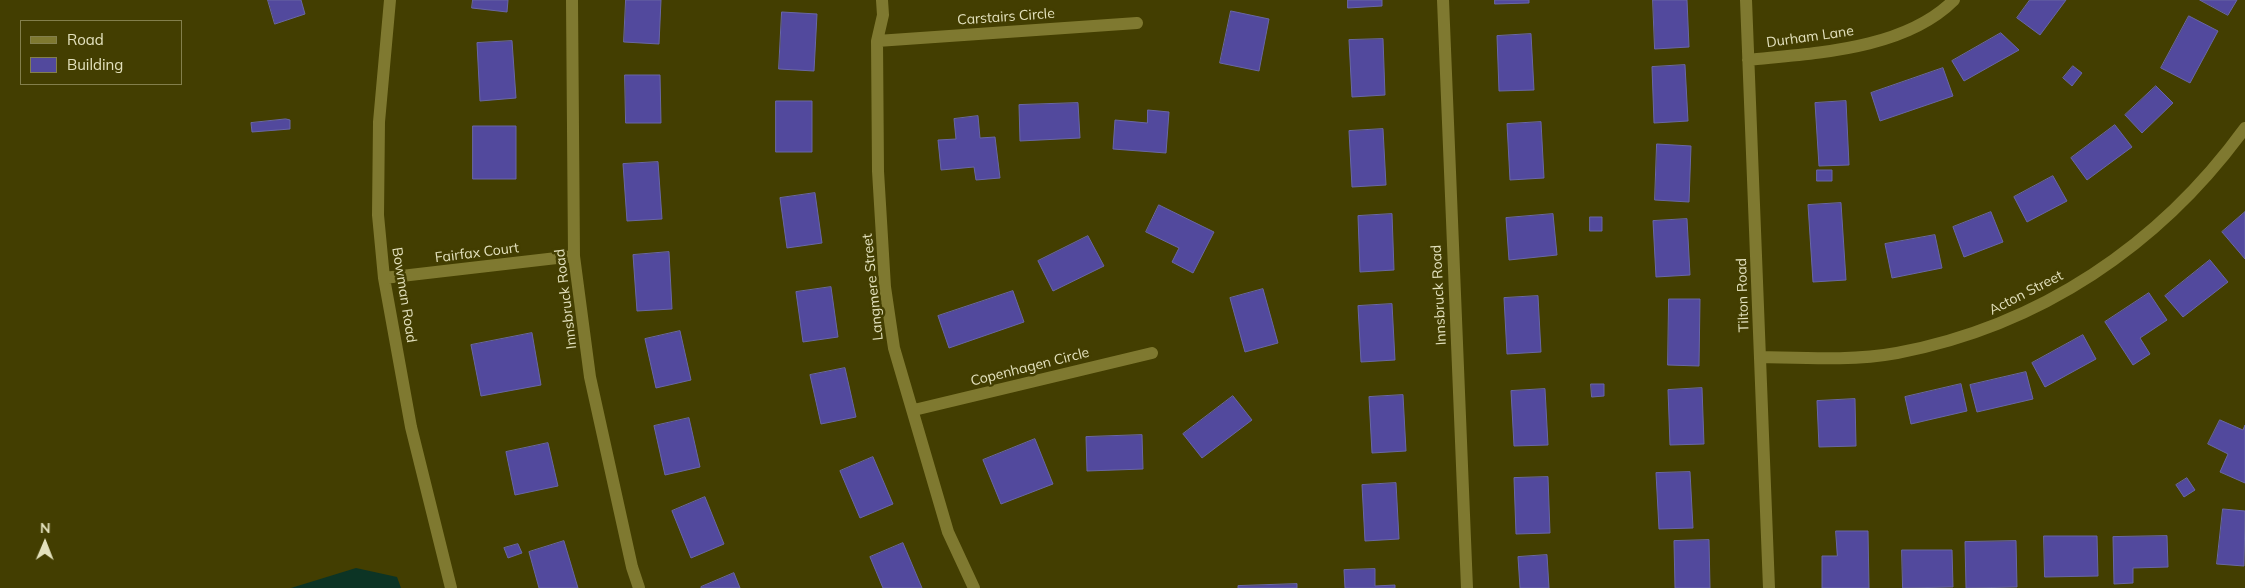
<!DOCTYPE html>
<html>
<head>
<meta charset="utf-8">
<style>
  body { margin:0 }
  #map { position:relative; width:2245px; height:588px; overflow:hidden; background:#433e01; font-family:Mulish,sans-serif }
  canvas { display:block }
  .legend { position:absolute; left:20px; top:20px; width:162px; height:65px; box-sizing:border-box; background:#433e01; border:1px solid #837f4c; margin:0; padding:6px 9px; list-style:none; font-size:15px; color:#e3e1bd }
  .legend li { display:flex; align-items:center; gap:10px; height:25px }
  .legend b { width:25px; border:1px solid #837f4c }
  .north { position:absolute; left:20px; top:518px; width:50px; height:50px; -webkit-text-stroke:4px #433e01; paint-order:stroke; rotate:1deg; font-size:14px; font-weight:700; line-height:20px; text-align:center; color:#e3e1bd }
  .north::after { content:''; display:block; margin:auto; width:18px; height:22px; background:#e3e1bd; clip-path:polygon(50% 0,100% 100%,50% 72%,0 100%) }
</style>
</head>
<body>
<div id="map">
<canvas width="2245" height="588"></canvas>
<ul class="legend">
<li><b style="height:6px;background:#7f7930"></b>Road</li>
<li><b style="height:14px;background:#52499d"></b>Building</li>
</ul>
<div class="north">N</div>
</div>
<script>
const ctx = document.querySelector('canvas').getContext('2d');
ctx.lineJoin = 'round';
function fillPath(path, color) { ctx.fillStyle = color; ctx.fill(path, 'evenodd'); }
function trace(path, color, width, dash) { ctx.strokeStyle = color; ctx.lineWidth = width; ctx.lineCap = dash ? 'butt' : 'round'; ctx.setLineDash(dash || []); ctx.stroke(path); }
function label(font, color, halo, rows, align = 'center') {
  ctx.font = font + ' Mulish,sans-serif'; ctx.lineWidth = 5; ctx.setLineDash([]); ctx.textBaseline = 'middle'; ctx.strokeStyle = halo; ctx.fillStyle = color; for (const [text, x, y, turn = 0] of rows) {
    ctx.save(); ctx.translate(x, y); ctx.rotate((+turn || 0) * Math.PI / 180); ctx.textAlign = isNaN(turn) ? turn : align; if (halo) ctx.strokeText(text, 0, 0); ctx.fillText(text, 0, 0); ctx.restore();
  }
}
const water = new Path2D(`
  M356,568L397,577L401,588H291Z`);
const building = new Path2D(`
  M268,0H301L305,14L275,24Z
  M473,0H508L507,12L472,8Z
  M626,0H661L659,44L624,42Z
  M1348,0H1382V6L1348,8Z
  M1495,0H1529V3L1495,4Z
  M1653,0H1687L1689,47L1655,49Z
  M2030,0H2066L2040,35L2017,18Z
  M2200,0H2237L2228,15Z
  M1231,11L1269,19L1259,71L1220,63Z
  M782,12L817,14L814,71L779,69Z
  M2189,16L2218,31L2190,83L2161,68Z
  M2001,33L2019,50L1964,81L1952,61Z
  M1531,34L1534,90L1499,91L1497,36Z
  M1383,39L1385,95L1352,97L1349,40Z
  M512,41L516,98L480,101L477,43Z
  M1685,65L1688,121L1654,123L1652,67Z
  M2073,66L2082,73L2072,86L2063,78Z
  M1943,68L1953,96L1880,121L1871,93Z
  M625,75H660L661,123H626Z
  M2156,86L2173,103L2142,133L2125,115Z
  M776,101H812V152H776Z
  M1846,101L1849,165L1819,166L1815,103Z
  M1078,103L1080,138L1020,141L1019,105Z
  M1148,110L1169,112L1166,153L1113,149L1115,120L1147,123Z
  M978,116L980,138L995,137L1000,178L976,180L974,167L941,170L938,140L956,139L954,119Z
  M286,119L290,120V129L252,132L251,123Z
  M1541,122L1544,178L1510,180L1507,124Z
  M2115,125L2132,147L2087,180L2071,158Z
  M473,126H516V179H473Z
  M1383,129L1386,185L1352,187L1349,131Z
  M1657,144L1691,146L1689,202L1655,200Z
  M658,162L662,219L627,221L623,164Z
  M1817,170H1832V181H1817Z
  M2053,176L2067,201L2027,222L2014,197Z
  M815,193L822,243L787,248L780,198Z
  M1841,203L1846,280L1813,282L1808,205Z
  M1159,205L1214,232L1193,273L1172,262L1179,248L1146,232Z
  M1991,212L2003,242L1964,257L1953,227Z
  M2245,212V259L2222,232Z
  M1392,214L1394,270L1360,272L1358,216Z
  M1553,214L1557,255L1509,260L1506,218Z
  M1590,217H1602V231H1590Z
  M1687,219L1690,275L1656,277L1653,221Z
  M1935,235L1942,268L1892,278L1885,244Z
  M1088,236L1104,266L1053,291L1038,261Z
  M669,252L672,309L637,311L633,255Z
  M2210,260L2228,282L2183,317L2165,296Z
  M831,287L838,337L803,342L796,292Z
  M1263,289L1278,343L1245,352L1230,298Z
  M1013,291L1024,322L949,348L938,316Z
  M2149,293L2167,320L2140,338L2150,354L2133,365L2105,322Z
  M1538,296L1541,352L1507,354L1504,298Z
  M1669,299H1700L1699,366L1668,365Z
  M1392,304L1395,360L1361,362L1358,306Z
  M680,331L691,380L656,388L645,339Z
  M532,333L541,385L481,396L471,345Z
  M2083,335L2096,359L2045,387L2032,363Z
  M845,368L856,417L821,424L810,375Z
  M2026,372L2033,399L1977,412L1970,385Z
  M1591,384H1604V396L1592,397Z
  M1961,384L1967,411L1911,424L1905,397Z
  M1702,388L1704,444L1670,445L1668,390Z
  M1545,389L1548,445L1514,446L1511,391Z
  M1403,395L1406,451L1372,453L1369,397Z
  M1233,396L1252,420L1202,458L1183,434Z
  M1855,399L1856,446L1819,447L1817,401Z
  M689,418L700,467L665,475L654,426Z
  M2220,420L2243,430L2245,425V483L2220,472L2228,454L2208,444Z
  M1142,435L1143,469L1087,471L1086,437Z
  M1035,439L1053,484L1001,504L983,460Z
  M548,443L558,486L515,495L506,452Z
  M873,457L893,504L860,518L840,471Z
  M1690,472L1693,528L1659,529L1656,473Z
  M1548,477L1550,533L1516,534L1514,478Z
  M2187,478L2195,490L2184,497L2176,485Z
  M1396,483L1399,539L1365,541L1362,485Z
  M705,497L724,544L691,558L672,511Z
  M2223,509L2245,511L2244,566L2217,564Z
  M1836,531H1868L1869,588H1822V556H1837Z
  M2044,536H2097L2098,576L2045,577Z
  M2167,536L2168,567L2133,568V583L2114,584L2113,537Z
  M1709,540L1710,588H1675L1674,541Z
  M564,541L578,588H539L529,552Z
  M2016,541L2017,587L1966,588L1965,542Z
  M903,543L922,588H883L870,557Z
  M518,544L522,553L508,558L504,548Z
  M1902,550H1952L1953,587L1903,588Z
  M1547,555L1549,588H1520L1518,557Z
  M1375,569V586L1395,585V588H1345L1344,570Z
  M734,573L740,588H701V587Z
  M1297,584V588H1238V586Z`);
const street = new Path2D(`
  M390,0L379,122L378,215L384,278L411,427L451,588
  M572,0L574,256L590,377L632,567L639,588
  M882,0L883,15L877,41L878,171L885,287L894,348L948,532L974,588
  M1443,0L1467,588
  M1746,0L1769,588
  M877,41L1137,23
  M1748,60C1815,53 1904,50 1954,0
  M384,278L574,256
  M1761,357C1806,358 1853,361 1897,353C2040,326 2160,245 2245,128
  M914,410L1152,353`);
const streetNames = [
  ["Carstairs Circle",1006,17,-4],
  ["Durham Lane",1810,37,-8],
  ["Fairfax Court",477,253,-7],
  ["Langmere Street",873,287,-96],
  ["Acton Street",2026,293,-27],
  ["Bowman Road",404,295,81],
  ["Innsbruck Road",1439,295,-93],
  ["Tilton Road",1743,295,-92],
  ["Innsbruck Road",566,299,-97],
  ["Copenhagen Circle",1030,367,-14]
];
fillPath(water, '#0c3425');
fillPath(building, '#52499d');
trace(building, '#6967a4', 1);
trace(street, '#7f7930', 12);
label('14px', '#e3e1bd', '#433e01', streetNames);
</script>
</body>
</html>
